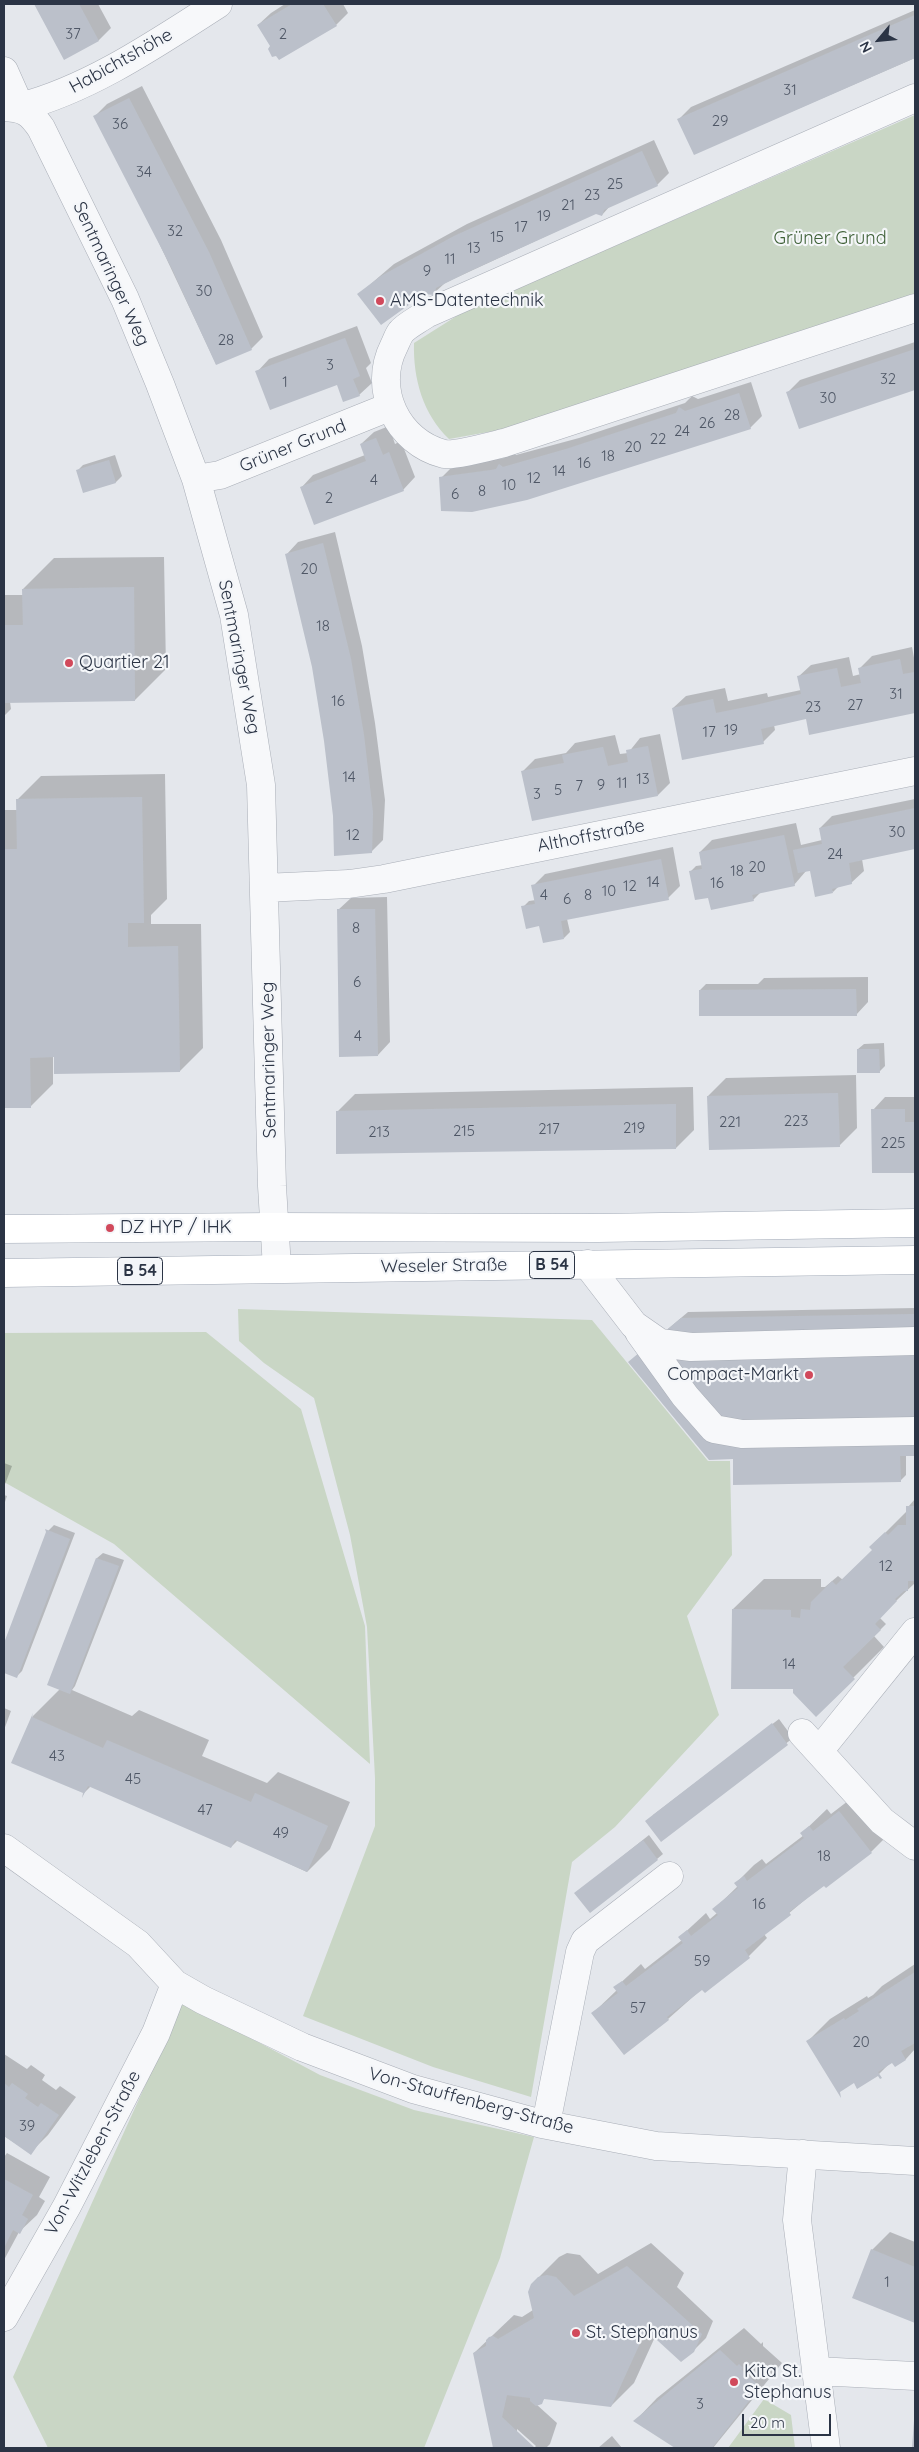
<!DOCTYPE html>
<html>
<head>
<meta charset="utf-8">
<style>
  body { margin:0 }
  #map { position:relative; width:919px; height:2452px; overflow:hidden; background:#e4e7ec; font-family:Quicksand,sans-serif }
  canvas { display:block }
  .frame { position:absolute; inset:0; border:5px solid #2b3445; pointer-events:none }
  .north { position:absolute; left:854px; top:15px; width:50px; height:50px; -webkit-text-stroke:4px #f4f6f9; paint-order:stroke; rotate:242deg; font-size:14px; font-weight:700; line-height:20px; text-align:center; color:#2b3445 }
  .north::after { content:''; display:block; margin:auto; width:18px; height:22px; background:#2b3445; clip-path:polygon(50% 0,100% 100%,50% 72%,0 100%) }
  .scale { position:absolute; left:742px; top:2414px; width:89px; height:22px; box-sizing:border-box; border:2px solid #2b3445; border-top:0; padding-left:6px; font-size:15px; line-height:18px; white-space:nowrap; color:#2b3445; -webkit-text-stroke:4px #f4f6f9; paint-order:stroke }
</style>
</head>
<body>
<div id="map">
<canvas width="919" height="2452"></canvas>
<div class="frame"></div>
<div class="north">N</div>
<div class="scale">20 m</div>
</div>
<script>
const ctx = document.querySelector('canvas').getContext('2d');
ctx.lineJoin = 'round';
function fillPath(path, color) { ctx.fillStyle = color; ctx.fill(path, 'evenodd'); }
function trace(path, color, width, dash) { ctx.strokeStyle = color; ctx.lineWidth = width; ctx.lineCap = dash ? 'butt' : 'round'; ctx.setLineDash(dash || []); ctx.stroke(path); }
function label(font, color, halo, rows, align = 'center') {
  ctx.font = font + ' Quicksand,sans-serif'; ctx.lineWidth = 4.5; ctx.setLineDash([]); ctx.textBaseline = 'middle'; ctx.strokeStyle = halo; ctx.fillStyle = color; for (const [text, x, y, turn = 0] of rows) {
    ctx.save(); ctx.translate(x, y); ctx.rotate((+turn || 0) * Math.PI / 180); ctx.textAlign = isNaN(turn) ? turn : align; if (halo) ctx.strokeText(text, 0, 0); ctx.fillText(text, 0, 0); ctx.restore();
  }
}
const green = new Path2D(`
  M915,115V294L522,426L449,439C423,414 413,379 414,343L463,312Z
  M238,1309L592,1320L708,1461H730L732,1555L687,1616L719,1715L615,1827L572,1862L531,2097L433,2067L303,2016L375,1826V1778L367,1627L350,1535L314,1398L264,1363L239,1341Z
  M206,1332L301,1409L365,1626L370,1764L114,1544L4,1482V1333Z
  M183,2002L320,2075L414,2110L534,2137L500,2258L424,2448H48L13,2377Z
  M764,2399L791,2415L795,2448H728Z`);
const shadow = new Path2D(`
  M36,4H98L111,28L99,40L64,58Z
  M285,4H343L348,13L336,25L272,47L258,25L271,13Z
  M915,10V58L694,154L679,119L691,107Z
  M142,86L221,240L263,337L251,349L216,364L143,209L95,116L107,104Z
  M654,140L669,173L657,185L610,206L602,215L596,213L445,283L433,294H359L394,264L467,224Z
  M357,326L371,363L366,368L372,383L359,395L338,383L257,372L269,359Z
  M915,342V389L800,427L788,392L800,380Z
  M751,382L762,416L750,428L443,510L441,478L453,466L504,458L512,452L516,455L579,438L685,403L692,396L698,399Z
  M389,426L395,444L401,441L415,477L403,490L301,488L313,475L365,455L361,444L374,432Z
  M115,455L122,476L116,482L84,492L77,471L83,465Z
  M335,532L362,646L375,723L385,800L383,840L371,852L335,816L326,741L313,667L286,555L298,542Z
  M164,557L166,669L135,700L10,702L11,709L4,716V595H24L23,589L54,558Z
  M912,647L915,663V711L810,733L807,718L774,725L775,730L763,742L673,708L686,696L725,688L728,701L767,693L768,697L801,690L798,677L811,665L849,657L853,676L861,674L860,668L872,656Z
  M660,734L670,783L658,795L523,771L535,759L566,753L575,743L615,735L620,754L628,753L640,738Z
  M165,774L167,899L151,915V924H201L203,1048L180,1071L53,1056V1084L30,1107H4V810H18V799L41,776Z
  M915,799V848L862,859L864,871L851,883L839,886L833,892L811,870L806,871L794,885L761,892L753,900L709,895L690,872L696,866L703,865L700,852L712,840L796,823L801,845L822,840L820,828L832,816Z
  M673,847L680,886L668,898L567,919L570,932L564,938L540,924L523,907L529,901L536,900L533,886L545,874Z
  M387,897L390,1042L378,1055L338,910L351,898Z
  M868,977V1002L856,1015L700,990L706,984H758L764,978Z
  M884,1043L885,1066L879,1072L858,1049L864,1044Z
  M856,1075L857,1128L839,1146L708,1096L726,1078Z
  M693,1087L694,1130L676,1148L337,1112L355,1094Z
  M885,1097H915V1172H873V1110Z
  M915,1308V1454L906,1455V1475L900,1481L734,1458L636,1356L688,1312Z
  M4,1463L12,1466L4,1487Z
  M4,1495L7,1496L4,1505Z
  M915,1499V1583L879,1617L886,1624L874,1636L884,1647L816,1715L733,1609L764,1579H821V1587H825L838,1576L843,1580L874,1550L871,1547L908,1510V1507Z
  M54,1525L75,1533L22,1671L16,1677L4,1672V1647L48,1531Z
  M103,1553L124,1560L75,1686L72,1690L132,1716L139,1710L209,1740L202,1756L267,1783L278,1772L350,1802L330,1849L307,1872L238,1840L231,1847L91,1786L84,1793L32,1717L60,1689L97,1558Z
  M4,1708L11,1711L4,1730Z
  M779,1719L793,1738L662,1840L653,1815Z
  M857,1794L889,1834L871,1852L824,1884L764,1934L767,1938L749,1956L705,1991L703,1988L668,2019L624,2054L593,2013L617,1990L615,1988L641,1964L645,1969L682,1940L680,1937L706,1913L710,1919L717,1913L714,1909L738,1886L736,1883L754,1865L762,1859L766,1864L804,1835L802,1833L827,1809L831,1814Z
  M649,1835L663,1854L657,1859L576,1893Z
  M915,1964V2049L906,2059L895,2066L892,2061L879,2074L854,2082L807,2042L830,2019L867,1996L868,1998L873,1995L882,1986Z
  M4,2054L27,2069L31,2065L45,2075L42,2080L56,2090L60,2086L76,2097L48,2135L30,2153L4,2136Z
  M7,2153L50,2177L39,2197L45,2201L37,2215L19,2232L4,2260V2157Z
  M890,2232L915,2242V2322L853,2297L872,2250Z
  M651,2243L684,2273L677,2287L713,2321L706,2338L693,2351L655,2337L634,2383L611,2406L546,2398L536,2404L557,2423L550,2444L546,2448H494L474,2353L514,2315L522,2317L533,2310L535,2281L559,2257L567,2253L580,2255L598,2274ZM517,2429L536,2446L534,2448L517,2432Z
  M744,2328L761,2344L763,2342V2346L782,2363L713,2448H677L635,2421L657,2398Z
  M915,2417V2448H913Z
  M612,2436L622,2448H598Z`);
const building = new Path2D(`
  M34,4H79L99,41L64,60Z
  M292,4H323L337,26L279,60L276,56L272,57L268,49L270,46L257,25Z
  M915,15V58L694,155L677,119Z
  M129,98L209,252L252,350L216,365L172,269L93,116Z
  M642,151L658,186L604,210L602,216L596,214L470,271L436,288L434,295L424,294L381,325L357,294L381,276L454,236Z
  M345,338L360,376L353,379L360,396L343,402L337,385L270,410L255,371Z
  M915,349V390L799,429L786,392Z
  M739,393L751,429L527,500L472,512L441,511L439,477L491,470L496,469L499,464L503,467L566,449L676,413L679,407L685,411Z
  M376,438L383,455L389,452L404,491L314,525L300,487L366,461L360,444Z
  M109,460L116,483L83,493L76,470Z
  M323,543L351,659L364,735L373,813L372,853L334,856L333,816L324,741L312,667L285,554Z
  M134,587L135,701L4,703V625H23L22,589Z
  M900,659L903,674L915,672V713L809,735L806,719L784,724L761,729L764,744L682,760L672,708L713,699L716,713L756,705L801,694L797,676L837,668L841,687L861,683L858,668Z
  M648,746L658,796L532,821L521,771L564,763L562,755L603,747L608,766L628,762L626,750Z
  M142,797L144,923H128V947L178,946L180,1072L54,1074V1057L30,1058L31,1108H4V849H17L16,799Z
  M915,808V849L849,863L852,884L832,889L833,893L815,897L810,871L798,873L793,850L822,844L819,828Z
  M784,835L795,886L752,895L754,901L711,910L708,898L695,900L689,871L702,869L699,852Z
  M661,859L669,900L561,921L564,939L543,943L539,926L526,929L521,906L535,904L531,885Z
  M337,909H375L378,1056L339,1057Z
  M856,989L857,1016H699V990Z
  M857,1049H879L880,1073H857Z
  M838,1093L840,1147L709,1150L707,1096Z
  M676,1104V1149L336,1154V1111Z
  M871,1109H905V1122H915V1173H872Z
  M915,1314V1456H900L901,1482L733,1485V1459L709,1460L628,1362L681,1318Z
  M906,1506H915V1581H908V1591H904L895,1599L897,1601L875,1624L881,1630L843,1667L855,1679L816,1717L793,1693V1689H731L732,1609L791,1610V1617L800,1618L801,1609L810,1610L811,1602L832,1581L836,1585L872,1550L869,1547L885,1532L888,1535L898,1525H906Z
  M45,1529L70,1539L17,1678L4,1673V1643L46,1532Z
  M96,1558L119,1566L70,1694L47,1685Z
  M33,1713L32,1717L103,1748L107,1740L251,1802L255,1793L328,1826L307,1872L235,1840L231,1848L88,1786L82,1798L83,1793L11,1763Z
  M772,1723L788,1745L661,1842L645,1821Z
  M839,1811L872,1853L826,1888L824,1886L789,1912L791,1915L745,1950L750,1958L705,1993L702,1990L667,2017L669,2020L624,2055L591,2013L618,1993L613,1987L622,1981L626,1986L683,1943L678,1937L687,1930L691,1936L718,1915L712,1909L738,1888L734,1883L744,1876L747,1881L804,1838L800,1833L809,1826L813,1831Z
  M643,1840L658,1860L590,1913L574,1893Z
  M915,1972V2043L901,2051L906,2060L895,2067L892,2063L878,2072L882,2078L880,2079L878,2076L857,2089L854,2083L840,2092L841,2098L806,2041L844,2018L845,2020L859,2011L857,2009Z
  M4,2083L9,2087L12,2083L28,2094L25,2098L38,2107L41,2103L59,2115L31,2155L4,2136Z
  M4,2179L33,2195L22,2215L28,2219L20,2234L13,2230L4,2248Z
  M871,2249L915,2267V2323L852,2298Z
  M627,2266L702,2334L694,2352L681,2362L646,2330L611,2407L544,2399L542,2404L536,2406L530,2401V2398L507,2395L502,2417L534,2447L493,2448L473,2353L486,2346V2340L489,2337L493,2336L498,2339L534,2318L528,2292L531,2284L538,2277L547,2275L556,2277L574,2296Z
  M720,2350L737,2366L739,2364L743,2368L741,2369L760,2387L712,2448H675L633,2421Z
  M914,2420L915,2448H912Z`);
const minor = new Path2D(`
  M4,71L20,107
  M915,98L426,314C418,320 407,325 401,332C398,336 396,342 394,346C372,389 397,442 444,454C454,456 491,446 504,443L915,308
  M4,107C24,108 30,112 41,128L125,299L160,384L196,479L234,615L261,785L272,1186L277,1268
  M20,107C90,89 157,43 218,4
  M196,479L220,475L389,407
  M264,888L349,884L384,879L915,771
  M587,1264L634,1325L660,1343L691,1347L915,1341
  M639,1332L685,1396L714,1429L742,1434L915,1431
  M802,1733L882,1821L915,1846
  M819,1751L915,1632
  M4,1848L138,1944L175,1984L203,2000L302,2047L413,2089L542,2124L656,2146L915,2161
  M546,2124L580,1952L585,1941L669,1876
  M803,2154L797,2220L826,2448
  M4,2317L67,2206L156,2033L175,1984
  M816,2371L915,2376`);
const major = new Path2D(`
  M4,1229L274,1227L598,1228L915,1223
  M4,1273L915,1260`);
const markers = [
  [380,301,5,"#d1495b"],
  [69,663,5,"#d1495b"],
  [110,1228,5,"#d1495b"],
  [809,1375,5,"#d1495b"],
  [576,2333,5,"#d1495b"],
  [734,2382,5,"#d1495b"]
];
const numberNames = [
  ["37",73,34],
  ["2",283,34],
  ["31",790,90],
  ["29",720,121],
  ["36",120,124],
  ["34",144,172],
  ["25",615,184],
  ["23",592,195],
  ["21",568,205],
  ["19",544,216],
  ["17",521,227],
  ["32",175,231],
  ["15",497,237],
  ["13",474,248],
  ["11",450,259],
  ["9",427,271],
  ["30",204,291],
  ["28",226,340],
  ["3",330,365],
  ["32",888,379],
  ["1",285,382],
  ["30",828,398],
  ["28",732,415],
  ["26",707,423],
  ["24",682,431],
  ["22",658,439],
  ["20",633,447],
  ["18",608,456],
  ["16",584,463],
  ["14",559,471],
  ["12",534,478],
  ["4",374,480],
  ["10",509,485],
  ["8",482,491],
  ["6",455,494],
  ["2",329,498],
  ["20",309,569],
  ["18",323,626],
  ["31",896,694],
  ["16",338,701],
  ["27",855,705],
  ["23",813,707],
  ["19",731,730],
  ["17",709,732],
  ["14",349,777],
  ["13",643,779],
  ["11",622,783],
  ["9",601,785],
  ["7",579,786],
  ["5",558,790],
  ["3",537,794],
  ["30",897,832],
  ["12",353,835],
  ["24",835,854],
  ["20",757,867],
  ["18",737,871],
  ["14",653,882],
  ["16",717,883],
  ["12",630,886],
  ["10",609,891],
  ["4",544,895],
  ["8",588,895],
  ["6",567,899],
  ["8",356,928],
  ["6",357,982],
  ["4",358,1036],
  ["223",796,1121],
  ["221",730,1122],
  ["219",634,1128],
  ["217",549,1129],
  ["215",464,1131],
  ["213",379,1132],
  ["225",893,1143],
  ["12",886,1566],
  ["14",789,1664],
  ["43",57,1756],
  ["45",133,1779],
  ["47",205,1810],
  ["49",281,1833],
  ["18",824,1856],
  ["16",759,1904],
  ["59",702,1961],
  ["57",638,2008],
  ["20",861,2042],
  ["39",27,2126],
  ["1",887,2282],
  ["3",700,2404]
];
const shields = [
  [552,1265,45],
  [140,1271,45]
];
const shieldNames = [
  ["B 54",552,1265],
  ["B 54",140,1271]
];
const streetNames = [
  ["Habichtshöhe",121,61,-29],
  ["Sentmaringer Weg",111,274,65],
  ["Grüner Grund",293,446,-22],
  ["Sentmaringer Weg",239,657,79],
  ["Althoffstraße",591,836,-11],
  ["Sentmaringer Weg",269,1060,-91],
  ["Weseler Straße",444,1266,-1],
  ["Von-Stauffenberg-Straße",471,2101,15],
  ["Von-Witzleben-Straße",93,2153,-62]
];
const parkNames = [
  ["Grüner Grund",830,239]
];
const poiNames = [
  ["AMS-Datentechnik",390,301],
  ["Quartier 21",79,663],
  ["DZ HYP / IHK",120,1228],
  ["Compact-Markt",799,1375,"right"],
  ["St. Stephanus",586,2333],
  ["Kita St.",744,2372],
  ["Stephanus",744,2393]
];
fillPath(green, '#c9d6c5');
fillPath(shadow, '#0003');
fillPath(building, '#bbc0ca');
trace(minor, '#a9aeb7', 29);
trace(major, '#a3abb8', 29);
trace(minor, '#f7f8fa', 28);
trace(major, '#fff', 28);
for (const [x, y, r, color] of markers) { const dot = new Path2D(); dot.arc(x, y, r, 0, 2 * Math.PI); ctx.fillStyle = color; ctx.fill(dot); trace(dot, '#f4f6f9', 2); }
label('15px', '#4f5766', null, numberNames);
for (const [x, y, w] of shields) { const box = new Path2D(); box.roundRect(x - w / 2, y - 13.5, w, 27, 4); ctx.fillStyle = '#f4f6f9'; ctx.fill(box); trace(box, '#2b3445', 1); }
label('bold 16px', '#2b3445', null, shieldNames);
label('18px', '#2b3445', '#f4f6f9', streetNames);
label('18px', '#3f6138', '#f4f6f9', parkNames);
label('18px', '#2b3445', '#f4f6f9', poiNames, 'left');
</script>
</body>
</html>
